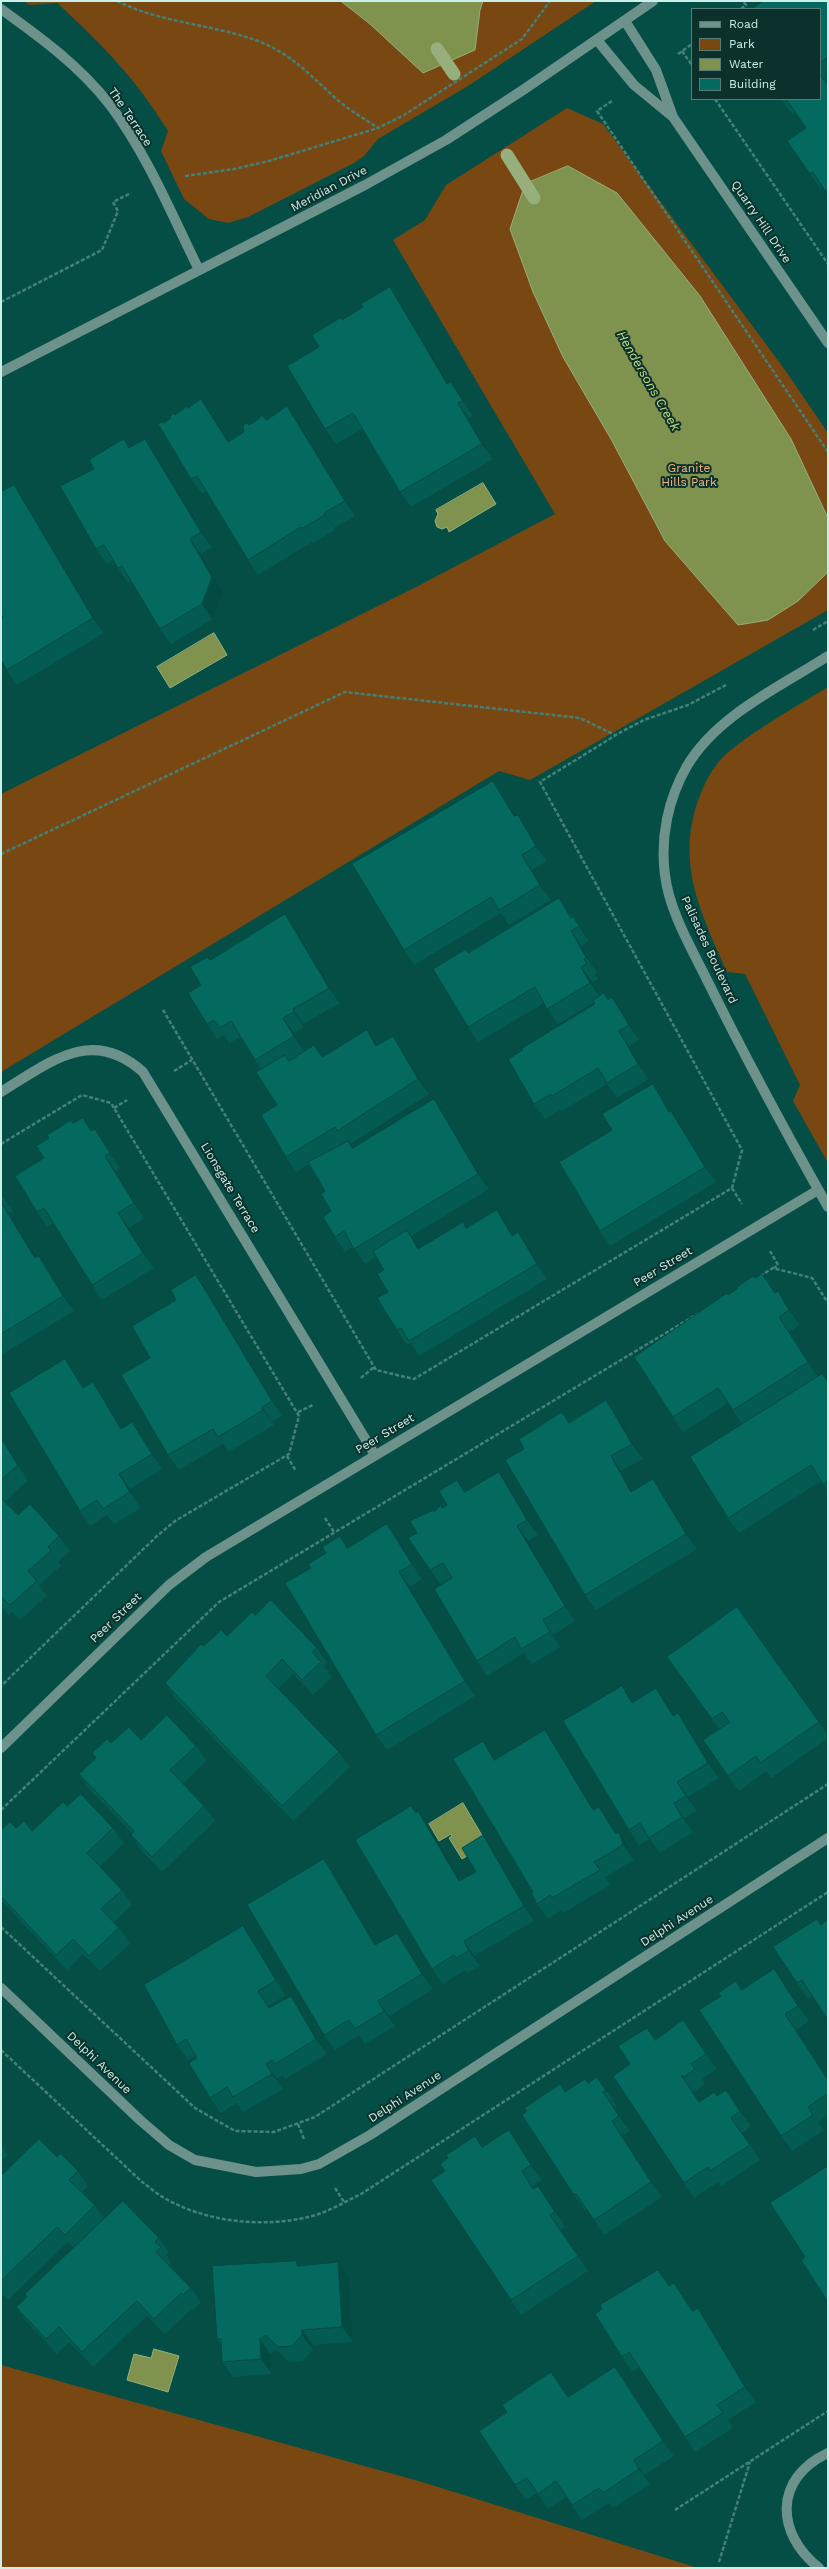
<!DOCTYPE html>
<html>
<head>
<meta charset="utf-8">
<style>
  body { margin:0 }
  #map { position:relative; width:829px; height:2569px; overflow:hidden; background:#054e46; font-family:"Work Sans",sans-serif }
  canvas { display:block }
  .frame { position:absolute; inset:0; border:2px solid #caf1e9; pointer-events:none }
  .legend { position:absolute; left:691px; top:8px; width:130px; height:92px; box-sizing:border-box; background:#0c302b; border:1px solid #587d77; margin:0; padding:5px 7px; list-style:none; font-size:12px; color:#caf1e9 }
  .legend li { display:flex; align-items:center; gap:8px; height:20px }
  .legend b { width:20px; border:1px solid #587d77 }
</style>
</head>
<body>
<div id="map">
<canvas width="829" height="2569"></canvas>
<div class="frame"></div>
<ul class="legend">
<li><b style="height:5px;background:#6c928b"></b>Road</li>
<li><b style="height:11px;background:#784712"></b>Park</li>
<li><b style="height:11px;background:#80934e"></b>Water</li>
<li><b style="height:11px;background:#046a5f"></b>Building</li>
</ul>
</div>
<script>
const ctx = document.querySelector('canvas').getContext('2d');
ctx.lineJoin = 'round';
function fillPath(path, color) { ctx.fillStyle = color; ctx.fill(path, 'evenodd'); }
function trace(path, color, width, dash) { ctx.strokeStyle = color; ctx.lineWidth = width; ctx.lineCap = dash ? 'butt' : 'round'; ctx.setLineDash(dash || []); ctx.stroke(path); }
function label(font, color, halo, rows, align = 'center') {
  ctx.font = font + ' "Work Sans",sans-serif'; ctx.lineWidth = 4; ctx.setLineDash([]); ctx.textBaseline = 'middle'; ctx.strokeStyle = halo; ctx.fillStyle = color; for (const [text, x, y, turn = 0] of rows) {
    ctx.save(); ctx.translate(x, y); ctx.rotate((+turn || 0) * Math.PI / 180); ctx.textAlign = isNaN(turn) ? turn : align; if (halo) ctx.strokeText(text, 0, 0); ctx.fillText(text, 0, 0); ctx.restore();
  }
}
const green = new Path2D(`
  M23,1H596L468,86L378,139L364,156L354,163L248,217L228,223L209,219L184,199L161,151L168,131C136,79 102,44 57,3L30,5Z
  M567,108L603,124L785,370L828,433V610L530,780L499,771L1,1072V794L418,586L555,514L393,240L425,220L446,185Z
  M828,687V1163L793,1101L800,1085L745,974L727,972C701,913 675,863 699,798C705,782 713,766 726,754C757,728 794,708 828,687Z
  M1,2365L422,2482L698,2568H1Z`);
const water = new Path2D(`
  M341,1H483L480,10L475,50L423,73L370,24Z
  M568,166L617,193L700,296L791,439L828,518V572L798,601L768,620L738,625L665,541L611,439L563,357L533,292L510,229L525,184Z
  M483,483L496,504L449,532L447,527L442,529L437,527L435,521L438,514L436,510Z
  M214,633L227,655L170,688L157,667Z
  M463,1803L487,1844L462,1859L449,1838L452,1836L451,1834L439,1841L429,1824Z
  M154,2349L179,2356L168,2392L127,2380L134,2354L151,2358Z`);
const stream = new Path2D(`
  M437,49L454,74
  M507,155L534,198`);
const path = new Path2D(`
  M117,1C161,23 212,24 258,41C291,54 308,73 333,96C346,108 363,118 378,128L404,115L522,39L550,1
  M741,9L746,5L743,1
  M682,51L692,65
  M678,54L692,44
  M715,99L828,264
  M612,101L597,111L828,452
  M185,176L234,169L269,161L378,128
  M1,302L102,250L118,211L113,202L131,193
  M813,630L828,621
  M1,854L345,692L580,718L615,735
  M163,1010L376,1370L414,1379L732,1188L742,1150L540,782L621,732L644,720L688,705L726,685
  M174,1071L192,1060
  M114,1108L127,1100
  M1,1144L82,1095L111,1103L299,1416L289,1454L175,1521L157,1536L1,1686
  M732,1188L742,1204
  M770,1251L778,1265L774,1268
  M760,1276L773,1268L812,1278L828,1303
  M361,1378L374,1367
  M298,1412L313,1405
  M287,1456L296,1471
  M325,1518L334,1532
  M1,1810L219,1602L699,1313
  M1,1927L195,2108L235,2131L274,2132L315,2117L828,1784
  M1,2050L141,2181C149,2187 157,2194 166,2199C207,2222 262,2228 308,2217C327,2213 344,2202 361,2194L828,1892
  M298,2124L304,2139
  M335,2188L344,2202
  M675,2510L828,2411
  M719,2562L750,2462`);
const minor = new Path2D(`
  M1,9C40,37 80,66 110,105C147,154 172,215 199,270
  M625,21L656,70L673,117L828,343
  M597,40L634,85L673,117
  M1,372L365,185L446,140L523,90L653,1
  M828,656C780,687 717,715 687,766C668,799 660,838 665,875C669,909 689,944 704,974C743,1053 785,1131 828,1207
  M1,1092C50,1062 92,1026 143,1072L375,1455
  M1,1748L169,1585L206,1557L818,1190
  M1,1988L140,2120L169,2145L195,2160L256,2172L301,2169L319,2164L370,2135L828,1838
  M819,2568C775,2533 774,2478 828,2453`);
const wall = new Path2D(`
  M828,1V79L826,81L828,83V195L823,187L821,189L787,141L806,128L795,112L792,114L781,99H820V9Z
  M400,302L448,384L462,397L473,416L469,418L493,459L411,507L400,492L363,428L336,444L325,429L319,347L342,320Z
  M201,399L212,414L228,442L244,432L249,425L267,420L287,406L298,421L355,516L334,528L335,530L313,543L312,542L258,575L248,560L206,491L202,494L191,479L164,423L175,415L189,408Z
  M124,439L130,448L145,439L156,454L212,547L201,554L223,592L212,619L171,644L160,629L132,581L128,583L113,561L106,564L96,549L94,469Z
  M14,485L24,500L104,633L17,685L7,670L3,618Z
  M493,781L503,796L515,816L518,815L528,830L547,861L532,870L551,900L509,925L501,913L414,965L404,950Z
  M559,898L572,917L573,916L589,941L581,946L597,972L595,974L598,979L592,982L600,996L604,993L609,1000L623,1012L639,1040L629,1046L649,1079L617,1098L607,1084L562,1111L561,1109L545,1119L534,1104L523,1050L595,1004L594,1002L558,1024L544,1003L478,1042L468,1027L466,949L468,952Z
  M285,914L296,929L340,1003L303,1024L304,1027L294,1033L304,1051L323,1057L377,1045L393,1036L403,1051L429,1094L350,1144L353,1148L434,1099L444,1114L489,1189L411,1236L420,1248L463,1222L466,1227L508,1225L514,1235L518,1232L528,1247L547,1279L419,1356L411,1343L407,1345L397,1330L388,1292L384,1270L376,1257L365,1264L353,1247L345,1252L335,1237L331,1211L325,1191L309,1164L296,1172L286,1157L277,1105L261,1069L255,1060L241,1037L229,1043L224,1035L217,1039L207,1024L201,985L207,957L210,960Z
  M653,1084L663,1099L670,1111L682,1126L716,1182L610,1246L600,1231L612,1130Z
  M73,1123L91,1130L95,1129L105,1144L120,1168L116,1171L144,1218L129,1228L154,1268L102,1300L92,1285L54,1223L47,1227L37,1212Z
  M1,1192L13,1211L9,1213L36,1257L39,1256L49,1271L74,1311L1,1355Z
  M755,1278L776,1293L788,1306L800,1325L789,1332L818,1377L828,1382V1491L821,1481L739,1533L728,1518L742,1424L728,1403L683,1432L673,1417Z
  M207,1290L282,1416L272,1422L274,1425L229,1452L223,1444L179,1470L168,1455L150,1358Z
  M75,1374L84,1388L93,1382L103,1397L122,1428L132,1422L142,1437L162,1469L130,1489L141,1508L114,1524L107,1515L90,1526L80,1511Z
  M606,1400L617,1415L643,1459L621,1471L633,1491L653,1479L663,1494L697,1549L596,1610L585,1595L569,1422Z
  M1,1435L28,1480L5,1502L18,1515L59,1536L70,1551L58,1562L61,1566L39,1585L47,1596L20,1620L12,1612L9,1615L1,1607Z
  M509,1487L538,1535L528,1541L575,1621L553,1635L561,1647L532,1664L524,1653L487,1676L477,1661L441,1585L408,1538L417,1533L433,1510L434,1512L447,1505L465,1492Z
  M387,1524L398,1539L422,1579L410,1587L475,1696L387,1750L376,1735L348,1548Z
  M737,1607L828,1735V1738L771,1778L766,1771L739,1791L703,1740L719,1729L667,1657Z
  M255,1615L317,1648L327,1663L324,1666L332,1677L313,1695L293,1674L278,1689L339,1752L350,1767L293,1821L175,1698L165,1683L204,1646L227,1636Z
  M633,1702L667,1703L674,1715L678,1713L689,1728L719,1778L688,1797L697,1811L684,1818L693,1832L660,1853L650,1839L639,1845L629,1830Z
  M141,1740L196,1746L207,1761L183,1783L204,1806L215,1821L162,1872L141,1850L131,1835L132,1833L89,1789L79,1774L95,1758L92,1753L111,1743Z
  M483,1741L495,1759L555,1745L594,1809L599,1807L610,1822L617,1834L619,1832L629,1847L634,1860L605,1877L610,1885L563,1913L561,1910L548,1919L537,1904Z
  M67,1806L113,1828L124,1843L99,1867L122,1890L132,1905L114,1922L119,1928L130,1944L100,1971L83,1954L67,1970L1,1900V1830L16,1828L32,1831Z
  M411,1806L416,1813L429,1826L460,1880L476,1872L483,1835L494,1850L534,1921L474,1956L480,1966L467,1973L465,1970L443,1984L432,1969Z
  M324,1859L335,1874L377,1945L397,1933L408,1948L433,1989L389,2016L395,2026L365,2044L359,2035L335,2050L324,2035Z
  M821,1925L812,1996L807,1998L797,1983Z
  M253,1941L286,1995L268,2006L270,2008L291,1996L301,2011L327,2054L285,2079L283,2075L277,2079L283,2089L243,2112L237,2103L221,2113L210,2098L197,2058L196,2055L188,2060L177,2045Z
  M736,1981L742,1989L784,1984L809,2021L796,2030L828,2079V2115L818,2122L824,2130L792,2151L781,2136L720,1996Z
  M683,2020L717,2069L702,2079L705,2084L694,2092L691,2090L699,2102L717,2096L737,2105L751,2126L742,2133L760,2160L721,2186L718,2182L694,2198L684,2183L630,2064L647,2028L655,2040Z
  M597,2077L617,2106L614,2107L630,2131L622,2136L662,2197L604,2235L587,2209L585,2210L574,2195L565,2091L588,2083Z
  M509,2130L519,2145L542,2180L532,2186L534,2188L538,2186L565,2227L561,2230L588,2271L521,2315L511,2300L483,2147Z
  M1,2145L8,2155L1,2161Z
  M57,2157L78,2171L88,2186L82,2192L95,2205L104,2219L159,2238L169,2253L166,2255L171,2262L169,2265L191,2288L201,2303L193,2310L192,2308L165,2334L147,2316L93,2367L69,2342L57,2354L27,2322L16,2307L27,2297L74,2248L68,2242L8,2300L1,2294V2176Z
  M297,2261L300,2265L338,2262L349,2277L353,2342L313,2345V2350L303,2361L289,2362L277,2350L270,2354L272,2374L233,2377L222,2362L221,2344L217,2339Z
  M670,2286L684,2298L693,2311L698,2308L708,2323L756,2402L728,2420L733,2428L695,2452L685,2437L639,2367L633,2372L622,2357Z
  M615,2367L674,2456L644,2475L650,2484L613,2508L609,2503L582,2520L566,2497L548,2509L537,2493L526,2500L515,2485L568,2397Z`);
const shadedWall = new Path2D(`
  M390,287L400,302L458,399L447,384Z
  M451,382L462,397L473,416L463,401Z
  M201,399L212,414L238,457L228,442Z
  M458,403L469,418L493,459L482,444Z
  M287,406L298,421L355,516L345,501Z
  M145,439L156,454L212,547L201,532Z
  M14,485L24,500L104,633L93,618Z
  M324,513L334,528L335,530L325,515Z
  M190,539L201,554L223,592L212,619L202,604Z
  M493,781L503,796L525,831L514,816Z
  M518,815L528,830L547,861L536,846Z
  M522,855L532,870L551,900L540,885Z
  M559,898L569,913L577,927L571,918Z
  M285,914L296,929L340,1003L329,988Z
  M573,916L583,931L589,941L579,926Z
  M571,931L581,946L597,972L586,957Z
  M581,967L592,982L601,998L590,983Z
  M612,997L623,1012L639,1040L629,1025Z
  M293,1009L303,1024L304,1027L294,1012Z
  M283,1018L294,1033L304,1052L294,1036Z
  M367,1030L377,1045L376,1046Z
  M619,1031L629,1046L649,1079L638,1064Z
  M393,1036L403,1051L429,1094L418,1079Z
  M653,1084L663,1099L680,1127L669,1112Z
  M434,1099L444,1114L489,1189L478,1174Z
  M671,1111L682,1126L716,1182L705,1167Z
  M95,1129L105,1144L120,1168L110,1153Z
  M105,1156L116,1171L144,1218L134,1203Z
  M1,1192L13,1211L1,1194Z
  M1,1201L9,1213L46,1273L35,1258Z
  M497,1210L508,1225L523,1251L512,1236Z
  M118,1213L129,1228L154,1268L143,1253Z
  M407,1230L418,1245L429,1264L418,1249Z
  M518,1232L528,1247L547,1279L537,1264Z
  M39,1256L49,1271L74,1311L63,1296Z
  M196,1275L207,1290L282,1416L272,1401Z
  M778,1291L788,1306L800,1325L789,1310Z
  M779,1317L789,1332L818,1377L808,1362Z
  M65,1359L75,1374L93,1403L83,1388Z
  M93,1382L103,1397L131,1444L121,1429Z
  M606,1400L617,1415L643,1459L632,1444Z
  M262,1407L274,1425L263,1410Z
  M132,1422L142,1437L162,1469L152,1454Z
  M1,1435L28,1480L18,1465L1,1438Z
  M611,1456L621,1471L642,1507L631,1492Z
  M499,1472L509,1487L538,1535L527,1520Z
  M119,1474L130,1489L141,1508L130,1492Z
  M653,1479L663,1494L697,1549L686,1534Z
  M387,1524L398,1539L422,1579L412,1564Z
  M517,1526L528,1541L575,1621L565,1606Z
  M399,1572L410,1587L475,1696L465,1681Z
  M543,1620L561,1647L550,1632Z
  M622,1686L632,1701L642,1718L632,1703Z
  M656,1688L667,1703L683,1731L673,1716Z
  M678,1713L689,1728L719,1778L708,1763Z
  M545,1730L555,1745L604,1825L593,1810Z
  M483,1741L493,1756L505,1775L494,1760Z
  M677,1782L688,1797L697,1811L686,1796Z
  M674,1803L684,1818L693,1832L682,1817Z
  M599,1807L610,1822L623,1843L619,1832L629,1847L634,1860L616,1834Z
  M418,1811L429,1826L470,1896L459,1881Z
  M483,1835L494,1850L534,1921L524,1906Z
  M324,1859L335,1874L386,1960L375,1945Z
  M243,1926L253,1941L286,1995L276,1980Z
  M397,1933L408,1948L433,1989L422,1974Z
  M464,1941L474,1956L480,1966L469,1951Z
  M774,1969L784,1984L809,2021L798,2006Z
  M291,1996L301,2011L327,2054L316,2039Z
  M378,2001L389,2016L395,2026L384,2011Z
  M785,2014L796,2030L828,2079V2080Z
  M266,2064L277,2079L283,2089L272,2074Z
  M726,2090L737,2105L751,2126L740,2111Z
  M603,2092L614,2107L630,2131L619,2116Z
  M612,2121L622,2136L662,2197L651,2182Z
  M509,2130L519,2145L542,2180L531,2165Z
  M550,2215L561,2230L588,2271L578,2256Z
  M297,2261L307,2276L297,2266Z
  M338,2262L349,2277L353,2342L342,2327Z
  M698,2308L708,2323L756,2402L745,2387Z
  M302,2330L313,2345V2350L302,2335Z
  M260,2339L270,2354L272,2374L261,2359Z
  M615,2367L625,2382L674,2456L663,2441Z
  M634,2460L650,2484L639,2469Z`);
const building = new Path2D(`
  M763,1H828V57L820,63V9H752Z
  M821,76L827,84L828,83V189L825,191L813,172L810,174L787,141L806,128L787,100L789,99H820V77Z
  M390,287L447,384L451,382L463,401L458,403L482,444L400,492L353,413L325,429L287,366L319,347L312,335L340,318L342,320L363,307L361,304Z
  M201,399L228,442L244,432L243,425L247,423L249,425L259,419L261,415L267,420L287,406L345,501L324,513L325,515L303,528L301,527L248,560L197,476L191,479L158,424L162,422L164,423L171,418L170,416L174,413L175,415L187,406L188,408Z
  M124,439L129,448L145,439L201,532L190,539L212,577L202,604L160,629L122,566L118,568L104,545L96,549L60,486L94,469L89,460Z
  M14,485L93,618L7,670L1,660V619L3,618L1,614V492Z
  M493,781L514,816L518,815L536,846L522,855L540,885L499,910L491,897L404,950L352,864Z
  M559,898L571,918L573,916L579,926L571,931L586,957L584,959L587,964L581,967L590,983L547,1009L535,987L468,1027L433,969L466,949L468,953Z
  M285,914L329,988L293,1009L294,1012L283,1018L294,1036L255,1060L231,1021L219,1028L214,1020L207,1024L188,993L201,985L190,967L207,957L210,960Z
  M604,993L608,1000L612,997L629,1025L619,1031L638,1064L607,1083L598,1068L552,1096L551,1094L534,1104L508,1059L523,1050L522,1048L595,1004L593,1001Z
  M367,1030L376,1046L393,1036L418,1079L337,1131L335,1127L286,1157L261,1115L277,1105L256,1072L285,1055L289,1061L314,1045L322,1057Z
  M653,1084L669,1112L671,1111L705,1167L600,1231L559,1162L612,1130L602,1114Z
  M434,1099L478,1174L354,1249L344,1231L335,1237L323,1217L331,1211L321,1194L325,1191L308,1162L348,1141L352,1148Z
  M83,1118L91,1131L95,1129L110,1153L105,1156L134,1203L118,1213L143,1253L92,1285L44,1208L37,1212L15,1176L44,1158L36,1146L49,1138L47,1135L71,1120L73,1123Z
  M1,1202L35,1258L39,1256L63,1296L1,1334Z
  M497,1210L512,1236L518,1232L537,1264L409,1341L401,1328L397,1330L377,1298L388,1292L377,1274L384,1270L373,1251L407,1230L418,1249L463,1222L466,1228Z
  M762,1274L775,1293L778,1291L789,1310L779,1317L808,1362L733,1410L718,1388L673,1417L634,1357L727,1293L728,1295L738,1288L737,1287L753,1276L755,1278Z
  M196,1275L272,1401L262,1407L263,1410L218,1437L213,1429L168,1455L121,1375L150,1358L132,1326L176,1300L171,1290Z
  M65,1359L83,1388L93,1382L121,1429L132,1422L152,1454L119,1474L130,1492L103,1509L97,1500L80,1511L9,1393Z
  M822,1374L828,1382V1481L823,1484L811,1465L728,1518L690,1457Z
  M606,1400L632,1444L611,1456L631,1492L653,1479L686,1534L585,1595L505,1460L524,1449L519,1439L562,1412L569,1423Z
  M1,1438L18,1465L1,1480Z
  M499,1472L527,1520L517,1526L565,1606L543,1620L550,1632L521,1649L515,1637L477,1661L434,1589L452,1578L443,1563L430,1570L408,1538L417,1533L410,1521L433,1510L434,1512L441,1505L442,1508L447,1505L439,1491L457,1480L464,1492Z
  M1,1498L18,1515L30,1504L59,1536L48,1547L51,1551L28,1571L37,1581L10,1605L2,1597H1Z
  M387,1524L412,1564L399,1572L465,1681L376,1735L285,1583L311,1568L308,1564L326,1553L322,1547L340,1536L347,1548Z
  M271,1600L317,1648L312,1652L321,1662L302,1680L282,1659L266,1676L339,1752L282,1806L165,1683L201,1644L204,1646L221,1630L227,1636L252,1612L255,1615Z
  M737,1607L819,1722L760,1763L756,1756L728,1776L703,1740L730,1722L722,1712L712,1719L667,1657Z
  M622,1686L632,1703L656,1688L673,1716L678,1713L708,1763L677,1782L686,1796L674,1803L682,1817L649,1838L640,1823L629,1830L563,1721Z
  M167,1715L196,1746L170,1770L204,1806L152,1857L131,1835L134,1831L79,1774L96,1758L92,1753L107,1739L111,1743L129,1727L141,1740Z
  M545,1730L593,1810L599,1807L616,1834L619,1832L623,1845L594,1862L600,1870L552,1898L550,1895L537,1904L531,1893L533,1892L453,1759L483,1741L494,1760Z
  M81,1794L113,1828L87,1853L122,1890L101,1909L119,1928L89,1956L73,1939L56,1955L1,1896V1830L10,1822L16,1828L24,1821L32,1831L63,1802L67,1806Z
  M411,1806L416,1813L418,1811L459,1881L476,1872L462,1848L483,1835L524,1906L464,1941L469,1951L456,1958L454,1955L432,1969L355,1840Z
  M324,1859L375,1945L397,1933L422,1974L378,2001L384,2011L355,2029L349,2020L324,2035L247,1905Z
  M817,1919L821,1925L828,1919V2020L802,1980L797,1983L773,1947Z
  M243,1926L276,1980L258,1991L269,2008L291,1996L316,2039L275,2064L272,2060L266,2064L272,2074L233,2097L227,2087L210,2098L189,2063L197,2058L186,2039L177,2045L144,1985Z
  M774,1969L798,2006L785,2014L828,2080V2093L808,2107L813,2115L781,2136L699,2010L721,1996L718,1993L736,1981L741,1990Z
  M683,2020L706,2054L691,2064L695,2069L684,2077L681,2075L699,2102L715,2092L717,2096L726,2090L740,2111L731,2118L750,2145L710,2171L708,2167L684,2183L613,2076L630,2064L618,2046L647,2028L655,2040Z
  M597,2077L606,2091L603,2092L619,2116L612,2121L651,2182L594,2220L576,2194L574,2195L522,2115L527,2111L524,2108L560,2084L565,2092L585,2079L588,2083Z
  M509,2130L531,2165L522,2171L533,2189L538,2186L555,2212L550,2215L578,2256L511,2300L431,2180L445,2171L440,2164L448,2158L446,2155L475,2136L482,2147Z
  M39,2139L57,2157L60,2153L78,2171L69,2180L95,2205L65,2235L57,2227L1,2281V2176Z
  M828,2166V2302L801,2260L805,2257L770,2203Z
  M123,2201L159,2238L155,2242L161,2247L156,2252L191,2288L183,2295L181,2293L154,2319L137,2301L82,2352L59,2327L46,2339L16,2307L27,2297L25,2294Z
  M297,2261V2266L338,2262L342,2327L302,2330V2335L292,2346L278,2347L266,2335L260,2339L261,2359L222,2362L221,2339H217L212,2266Z
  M658,2270L669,2286L674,2283L692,2311L698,2308L745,2387L717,2405L723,2413L685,2437L629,2352L622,2357L595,2314L602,2309L600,2305Z
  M615,2367L663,2441L634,2460L639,2469L603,2493L599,2488L572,2505L556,2481L538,2494L527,2478L515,2485L479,2431L507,2412L502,2405L551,2372L568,2397Z`);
const streetNames = [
  ["The Terrace",130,117,56],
  ["Meridian Drive",329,189,-28],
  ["Quarry Hill Drive",761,222,56],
  ["Palisades Boulevard",709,950,65],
  ["Lionsgate Terrace",230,1188,59],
  ["Peer Street",663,1267,-31],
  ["Peer Street",385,1434,-31],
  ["Peer Street",116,1618,-44],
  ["Delphi Avenue",677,1921,-33],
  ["Delphi Avenue",99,2063,44],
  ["Delphi Avenue",405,2097,-33]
];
const parkNames = [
  ["Granite",689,468],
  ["Hills Park",689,482]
];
const waterNames = [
  ["Hendersons Creek",648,381,60]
];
fillPath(green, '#784712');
fillPath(water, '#80934e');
trace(water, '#96af7c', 1);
trace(stream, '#96af7c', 13);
trace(path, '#438179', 2.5, [4, 2]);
trace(minor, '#6c928b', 10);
fillPath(wall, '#035b52');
fillPath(shadedWall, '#034a42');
fillPath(building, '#046a5f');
trace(building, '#034a42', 1);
label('12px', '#caf1e9', '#0c302b', streetNames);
label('12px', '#f7b982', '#0c302b', parkNames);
label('italic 13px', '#c3de7e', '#0c302b', waterNames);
</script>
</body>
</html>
